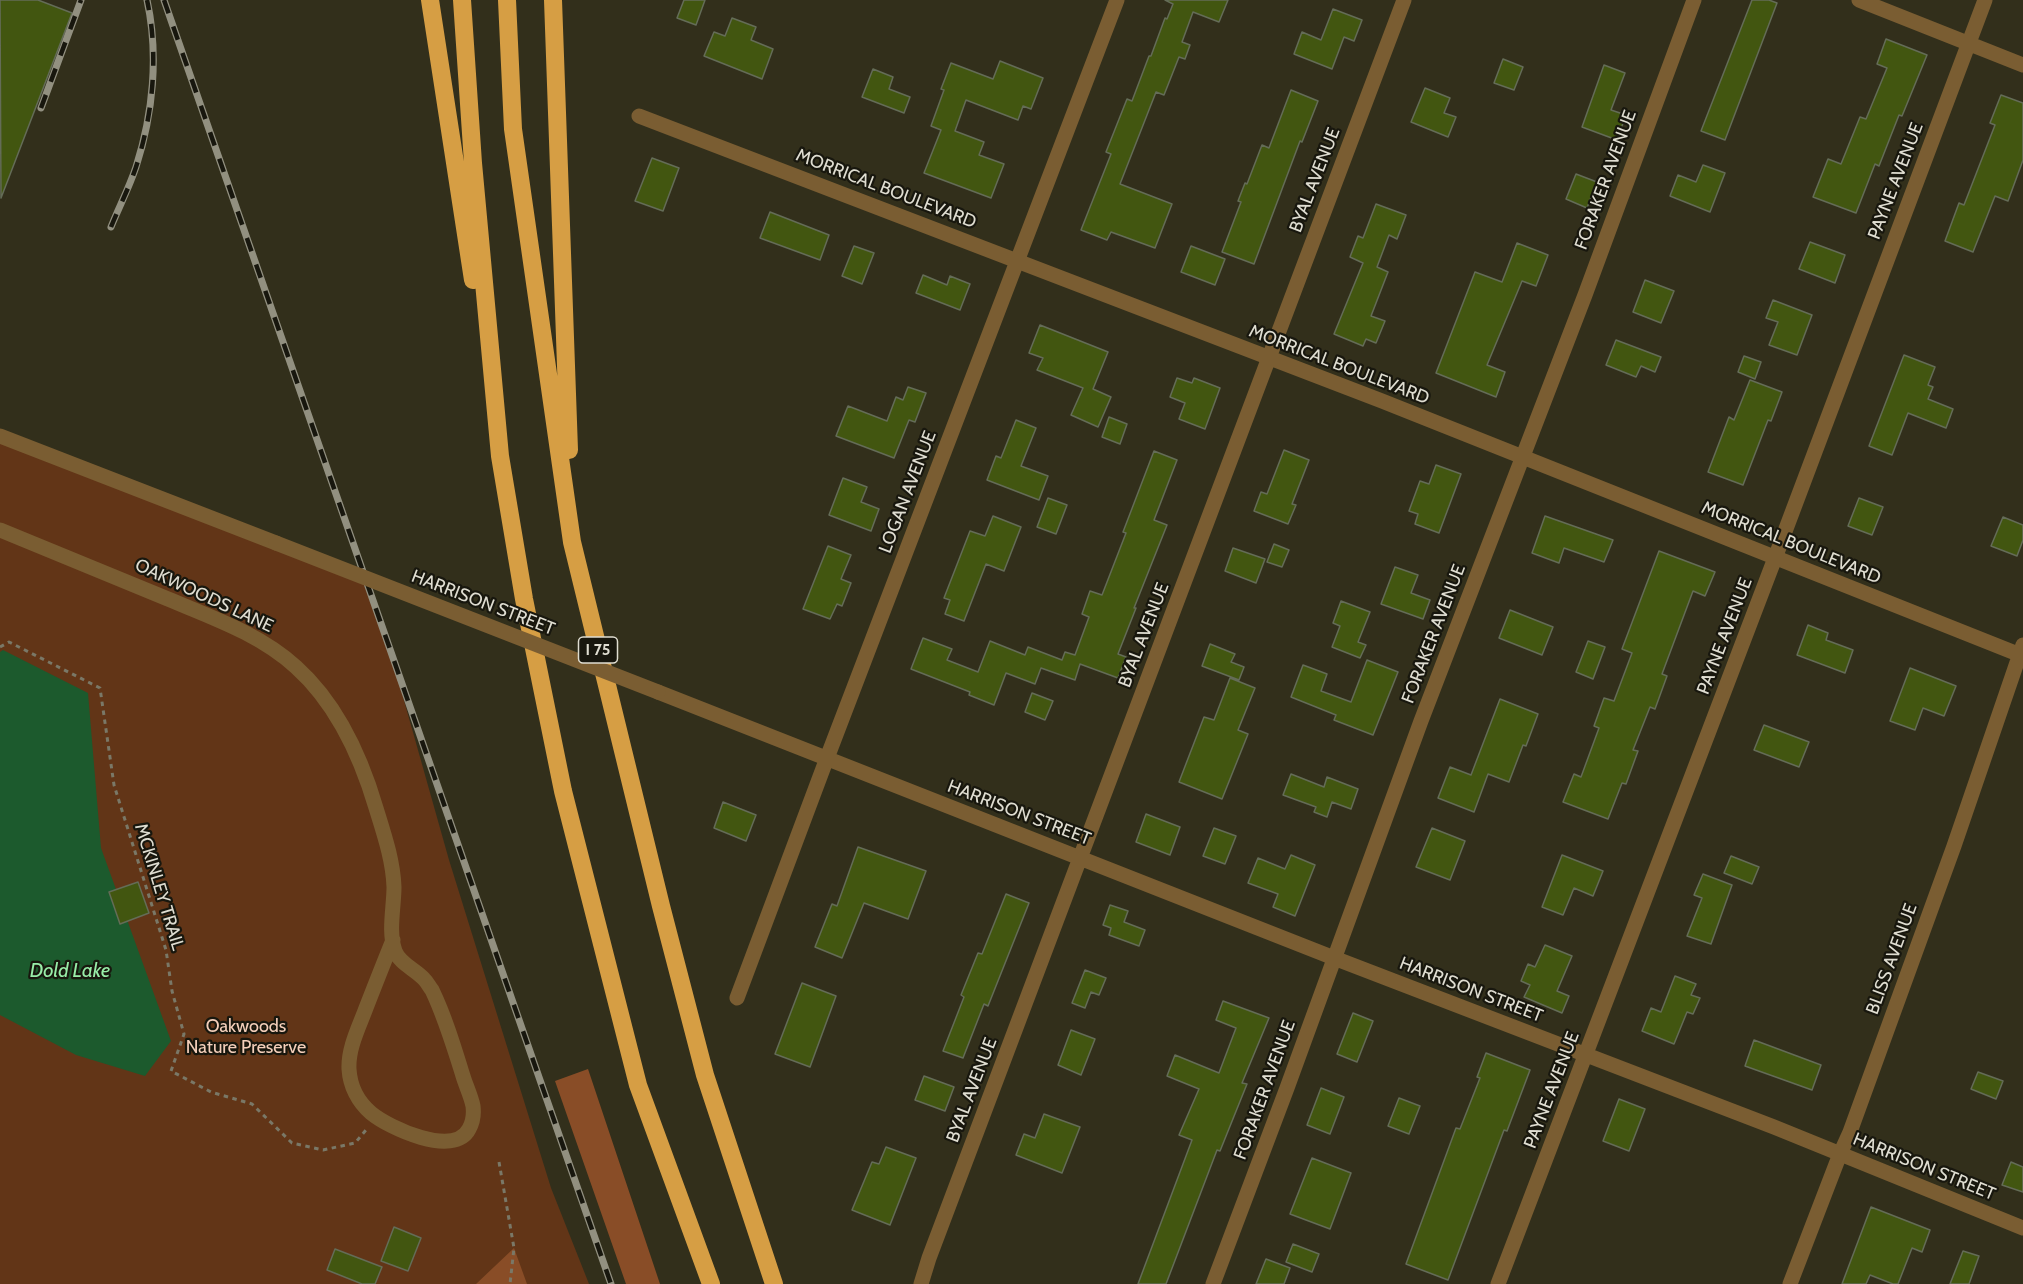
<!DOCTYPE html>
<html>
<head>
<meta charset="utf-8">
<style>
  body { margin:0 }
  canvas { display:block; background:#322f1b }
</style>
</head>
<body>
<canvas width="2023" height="1284"></canvas>
<script>
const ctx = document.querySelector('canvas').getContext('2d');
ctx.lineJoin = 'round';
function fillPath(path, color) { ctx.fillStyle = color; ctx.fill(path, 'evenodd'); }
function trace(path, color, width, dash) { ctx.strokeStyle = color; ctx.lineWidth = width; ctx.lineCap = dash ? 'butt' : 'round'; ctx.setLineDash(dash || []); ctx.stroke(path); }
function label(font, color, halo, rows, align = 'center') {
  ctx.font = font + ' Cabin,sans-serif'; ctx.lineWidth = 4.5; ctx.setLineDash([]); ctx.textBaseline = 'middle'; ctx.strokeStyle = halo; ctx.fillStyle = color; for (const [text, x, y, turn = 0] of rows) {
    ctx.save(); ctx.translate(x, y); ctx.rotate((+turn || 0) * Math.PI / 180); ctx.textAlign = isNaN(turn) ? turn : align; if (halo) ctx.strokeText(text, 0, 0); ctx.fillText(text, 0, 0); ctx.restore();
  }
}
const green = new Path2D(`
  M0,436L370,580L449,860L551,1188L589,1284H0Z`);
const forest = new Path2D(`
  M588,1069L660,1284H626L555,1081Z
  M514,1248L527,1284H476Z`);
const water = new Path2D(`
  M3,650L88,693L101,848L171,1041L145,1076L76,1055L0,1015V652Z`);
const building = new Path2D(`
  M0,0H38L72,13L1,198Z
  M684,0H705L696,25L677,18Z
  M1165,0H1228L1219,22L1193,12L1182,42L1190,45L1185,59L1179,57L1164,95L1156,92L1120,184L1172,204L1155,248L1111,232L1107,240L1081,230L1111,154L1106,152L1127,99L1132,101L1149,56H1151L1165,18L1167,19L1173,4Z
  M1752,0H1769L1777,3L1725,140L1701,131Z
  M1333,9L1362,20L1354,41L1344,37L1332,69L1294,54L1302,32L1321,40Z
  M732,18L756,27L751,40L773,49L762,79L704,56L714,32L725,36Z
  M1886,39L1927,55L1902,116L1899,115L1879,166L1875,164L1856,213L1813,197L1828,159L1841,164L1860,117L1866,119L1887,68L1877,64Z
  M1503,59L1523,67L1514,90L1494,83Z
  M1000,61L1043,78L1031,109L1023,106L1018,120L966,100L955,131L984,142L979,155L1004,164L991,198L924,173L941,130L931,126L944,90L941,89L951,63L993,79Z
  M1604,65L1625,73L1611,110L1626,115L1617,140L1582,127Z
  M873,69L893,77L889,89L910,97L904,113L862,97Z
  M1425,88L1450,98L1444,113L1456,117L1448,137L1411,122Z
  M1291,90L1318,101L1302,142L1300,141L1254,264L1222,252L1241,202L1238,201L1245,183L1247,184L1262,145L1269,148Z
  M2001,95L2023,103V160L2008,201L1995,196L1973,252L1945,241L1959,203L1964,205L1995,125L1990,123Z
  M652,158L679,168L663,211L635,201Z
  M1703,165L1725,173L1710,212L1670,196L1678,175L1696,182Z
  M1576,174L1597,182L1587,208L1566,199Z
  M1376,204L1406,215L1397,239L1389,235L1377,267L1388,272L1371,316L1385,321L1376,343L1366,339L1363,346L1334,334L1363,263L1350,257L1358,236L1363,238Z
  M770,212L829,235L820,260L760,238Z
  M1810,242L1845,255L1835,283L1799,269Z
  M1517,243L1548,255L1536,286L1522,281L1487,365L1505,372L1496,397L1436,373L1475,272L1502,282Z
  M854,246L874,253L862,284L842,276Z
  M1191,246L1225,259L1215,285L1181,272Z
  M923,275L947,285L950,276L970,284L960,310L916,293Z
  M1645,280L1674,291L1661,323L1633,312Z
  M1773,300L1812,315L1797,355L1769,345L1778,322L1766,318Z
  M1040,325L1108,352L1093,389L1111,397L1098,427L1071,415L1083,388L1037,370L1043,358L1029,353Z
  M1616,340L1661,357L1655,372L1641,366L1636,377L1606,365Z
  M1904,355L1935,367L1928,385L1933,387L1928,399L1953,409L1946,428L1908,413L1892,455L1869,446Z
  M1744,356L1761,362L1755,379L1738,372Z
  M1177,378L1192,383L1194,378L1220,388L1205,429L1179,419L1185,403L1170,397Z
  M1750,380L1782,392L1771,421L1768,420L1743,485L1708,472L1729,417L1734,420Z
  M908,387L926,393L915,422L909,420L894,458L836,436L848,406L887,421L896,397L903,400Z
  M1109,417L1127,424L1120,444L1102,437Z
  M1016,420L1036,428L1021,466L1048,476L1039,500L987,480L996,456L1001,458Z
  M1284,450L1309,460L1292,504L1296,505L1288,524L1254,511L1261,492L1267,494Z
  M1154,451L1177,460L1154,520L1167,525L1134,608H1136L1118,654L1126,657L1118,678L1080,664L1075,680L1041,668L1035,684L1006,673L994,705L969,695L970,692L911,669L923,638L952,649L947,660L978,672L990,641L1025,655L1028,647L1062,660L1065,652L1075,655L1089,617L1082,614L1090,591L1102,595L1126,533L1123,532Z
  M1436,465L1461,474L1439,533L1415,524L1418,514L1409,511L1420,481L1429,484Z
  M843,478L867,487L861,502L879,509L871,531L829,515Z
  M1048,498L1067,505L1056,534L1037,527Z
  M1859,498L1883,507L1872,535L1848,526Z
  M993,516L1021,527L1004,571L986,564L964,621L945,614L950,600L944,598L970,531L985,536Z
  M1545,516L1613,540L1604,562L1564,548L1559,563L1532,553Z
  M2003,517L2023,525V540L2017,556L1991,546Z
  M1274,544L1289,550L1282,567L1267,562Z
  M828,546L851,555L841,579L851,583L842,606L837,604L830,619L803,609Z
  M1233,548L1265,559L1256,583L1225,571Z
  M1659,551L1715,572L1705,596L1693,591L1662,674L1667,676L1655,709L1650,707L1633,750L1638,751L1626,784L1622,783L1608,819L1563,802L1574,774L1581,777L1599,728L1594,726L1604,698L1614,701L1632,653L1622,649Z
  M1395,567L1418,575L1411,593L1430,600L1423,619L1381,604Z
  M1341,601L1370,612L1358,642L1366,645L1360,658L1332,647L1340,626L1333,623Z
  M1510,610L1553,627L1542,655L1499,638Z
  M1808,625L1828,633L1826,640L1853,650L1845,673L1797,655Z
  M1588,641L1605,647L1593,679L1576,672Z
  M1210,644L1235,654L1231,662L1244,667L1239,680L1202,666Z
  M1367,660L1398,672L1373,735L1334,720L1336,715L1291,697L1303,665L1327,674L1321,691L1351,702Z
  M1910,668L1956,686L1944,716L1923,708L1915,730L1890,721Z
  M1230,678L1255,688L1238,730L1248,734L1222,799L1179,782L1204,717L1214,720Z
  M1032,693L1053,701L1045,720L1025,712Z
  M1500,699L1538,714L1526,746L1523,745L1509,782L1488,774L1474,812L1438,798L1450,767L1471,775Z
  M1764,725L1809,742L1799,767L1754,750Z
  M1291,774L1324,787L1327,777L1358,789L1351,809L1332,802L1327,817L1314,812L1316,807L1283,795Z
  M723,802L756,815L746,841L714,828Z
  M1146,814L1180,827L1170,855L1136,842Z
  M1214,828L1236,836L1225,864L1203,856Z
  M1432,828L1465,841L1450,880L1416,867Z
  M858,847L926,871L908,919L864,903L842,958L815,947L832,904L837,906Z
  M1291,855L1315,865L1295,916L1273,907L1278,894L1248,883L1258,858L1285,869Z
  M1562,855L1603,871L1593,896L1574,888L1563,915L1542,907Z
  M1731,856L1759,867L1752,884L1724,873Z
  M1703,874L1732,885L1711,944L1687,936L1702,898L1694,895Z
  M138,882L149,913L120,924L109,892Z
  M1006,894L1029,903L988,1006L984,1004L963,1058L943,1051L964,997L961,995L978,953L982,954Z
  M1110,905L1128,911L1124,922L1145,930L1139,946L1109,935L1111,928L1103,925Z
  M1545,945L1572,956L1557,991L1569,996L1562,1013L1524,997L1530,985L1521,981L1528,964L1535,967Z
  M1085,970L1106,978L1099,995L1091,992L1085,1008L1072,1003Z
  M1675,976L1696,984L1691,995L1700,998L1693,1014L1687,1012L1674,1044L1642,1031L1651,1008L1661,1012Z
  M802,983L836,996L810,1067L775,1054Z
  M1223,1001L1269,1018L1242,1083L1247,1084L1220,1151L1217,1150L1166,1284H1138L1192,1140L1179,1135L1199,1089L1167,1076L1175,1055L1219,1073L1236,1028L1216,1020Z
  M1353,1013L1373,1021L1357,1062L1337,1054Z
  M1071,1030L1095,1039L1081,1075L1058,1065Z
  M1754,1040L1821,1065L1812,1090L1745,1066Z
  M1486,1053L1530,1070L1507,1131L1504,1130L1448,1280L1406,1264L1456,1128L1460,1129L1480,1078L1477,1077Z
  M1978,1072L2003,1081L1996,1099L1971,1089Z
  M924,1076L954,1087L945,1111L915,1100Z
  M1321,1088L1344,1097L1330,1134L1307,1125Z
  M1399,1098L1420,1106L1409,1134L1388,1126Z
  M1619,1099L1645,1109L1629,1151L1603,1141Z
  M1044,1114L1080,1127L1062,1173L1016,1155L1024,1134L1035,1138Z
  M886,1147L916,1158L890,1225L852,1210L872,1162L879,1164Z
  M1312,1158L1351,1173L1330,1229L1290,1214Z
  M2011,1162L2023,1167V1192L2002,1185Z
  M1871,1207L1930,1230L1922,1252L1912,1248L1898,1284H1893L1870,1275L1866,1284H1842Z
  M394,1227L421,1238L408,1271L381,1261Z
  M1293,1244L1319,1254L1312,1272L1286,1262Z
  M335,1249L382,1267L375,1284H362L327,1270Z
  M1963,1251L1979,1256L1969,1284H1950Z
  M1266,1259L1290,1268L1284,1284H1256Z`);
const path = new Path2D(`
  M0,647L9,642L100,688L114,785L166,950L172,991L184,1034L171,1071L211,1092L252,1104L292,1143L323,1150L355,1143L366,1130
  M499,1162L514,1248L510,1284`);
const minor = new Path2D(`
  M1859,0L2023,65
  M639,116L1382,401L2023,656
  M0,436L276,543
  M0,530C56,553 112,576 168,599C213,618 260,634 296,667C336,703 361,757 376,808C384,834 393,860 394,887C394,907 388,932 395,951C400,964 415,969 424,979C427,982 429,986 432,990C445,1017 454,1047 463,1076C466,1086 471,1096 473,1106C474,1114 473,1122 469,1129C454,1158 389,1128 371,1113C358,1102 350,1086 349,1069C348,1048 359,1027 366,1008C375,985 384,962 393,940
  M658,692L1334,958L1774,1127L2023,1228
  M737,998L827,758L1117,0
  M921,1284L929,1258L1404,0
  M1213,1284L1287,1088L1421,721L1585,295L1694,0
  M1498,1284L1775,558L1985,0
  M1790,1284L1840,1154L1850,1132L1954,846L2023,645`);
const highway = new Path2D(`
  M430,0L473,280
  M462,0L473,163L500,456L524,599L563,791L638,1085L711,1284
  M507,0L513,129L572,542L661,906L705,1075L774,1284
  M553,0L569,450`);
const rail = new Path2D(`
  M164,0L611,1284
  M41,108L81,0
  M111,227C119,207 129,188 136,167C153,114 159,55 147,0`);
const minorBridge = new Path2D(`
  M276,543L658,692`);
const shields = [
  [598,650,39]
];
const shieldNames = [
  ["I 75",598,650]
];
const streetNames = [
  ["BYAL AVENUE",1315,180,-69],
  ["FORAKER AVENUE",1606,180,-70],
  ["PAYNE AVENUE",1896,181,-69],
  ["MORRICAL BOULEVARD",886,189,21],
  ["MORRICAL BOULEVARD",1339,365,21],
  ["LOGAN AVENUE",908,492,-69],
  ["MORRICAL BOULEVARD",1791,543,22],
  ["OAKWOODS LANE",204,596,25],
  ["HARRISON STREET",483,603,21],
  ["FORAKER AVENUE",1434,634,-69],
  ["BYAL AVENUE",1144,635,-69],
  ["PAYNE AVENUE",1725,636,-69],
  ["HARRISON STREET",1019,813,21],
  ["MCKINLEY TRAIL",159,887,73],
  ["BLISS AVENUE",1892,959,-70],
  ["HARRISON STREET",1471,990,21],
  ["BYAL AVENUE",972,1090,-69],
  ["FORAKER AVENUE",1265,1090,-70],
  ["PAYNE AVENUE",1552,1090,-69],
  ["HARRISON STREET",1924,1167,22]
];
const parkNames = [
  ["Oakwoods",246,1027],
  ["Nature Preserve",246,1048]
];
const waterNames = [
  ["Dold Lake",70,971]
];
fillPath(green, '#623517');
fillPath(forest, '#894d27');
fillPath(water, '#1c5a2d');
fillPath(building, '#425610');
trace(building, '#646c57', 1.5);
trace(path, '#7a7867', 3, [4.5, 4.5]);
trace(minor, '#7a5d32', 15);
trace(highway, '#d69e44', 18);
trace(rail, '#929080', 7);
trace(rail, '#18170e', 4.5, [14]);
trace(minorBridge, '#7a5d32', 15);
for (const [x, y, w] of shields) { const box = new Path2D(); box.roundRect(x - w / 2, y - 13, w, 26, 4.5); ctx.fillStyle = '#18170e'; ctx.fill(box); trace(box, '#dfddd1', 1.5); }
label('bold 16px', '#dfddd1', null, shieldNames);
label('18px', '#dfddd1', '#18170e', streetNames);
label('18px', '#f4cfba', '#18170e', parkNames);
label('italic 20px', '#98eda8', '#18170e', waterNames);
</script>
</body>
</html>
